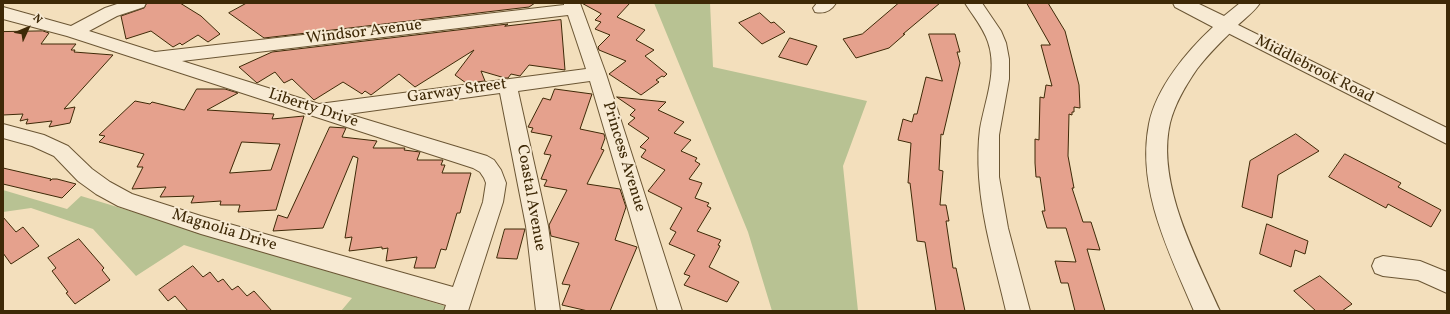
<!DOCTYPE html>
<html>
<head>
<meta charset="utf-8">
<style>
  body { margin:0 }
  #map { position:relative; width:1450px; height:314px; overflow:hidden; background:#f3dfbc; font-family:Vollkorn,serif }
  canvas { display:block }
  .frame { position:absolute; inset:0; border:4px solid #3e2907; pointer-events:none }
  .north { position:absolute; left:8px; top:8px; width:40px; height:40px; -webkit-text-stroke:3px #f7ead3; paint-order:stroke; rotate:46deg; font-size:11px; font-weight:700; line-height:16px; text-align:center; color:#3e2907 }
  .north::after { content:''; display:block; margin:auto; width:14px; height:18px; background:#3e2907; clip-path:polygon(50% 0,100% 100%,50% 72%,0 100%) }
</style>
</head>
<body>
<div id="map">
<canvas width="1450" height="314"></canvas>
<div class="frame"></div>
<div class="north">N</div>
</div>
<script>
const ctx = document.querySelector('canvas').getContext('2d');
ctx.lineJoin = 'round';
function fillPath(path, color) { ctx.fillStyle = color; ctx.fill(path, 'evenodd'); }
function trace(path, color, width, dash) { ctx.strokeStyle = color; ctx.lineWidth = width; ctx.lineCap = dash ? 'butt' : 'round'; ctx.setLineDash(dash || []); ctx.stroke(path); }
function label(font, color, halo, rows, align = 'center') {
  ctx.font = font + ' Vollkorn,serif'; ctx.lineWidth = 4; ctx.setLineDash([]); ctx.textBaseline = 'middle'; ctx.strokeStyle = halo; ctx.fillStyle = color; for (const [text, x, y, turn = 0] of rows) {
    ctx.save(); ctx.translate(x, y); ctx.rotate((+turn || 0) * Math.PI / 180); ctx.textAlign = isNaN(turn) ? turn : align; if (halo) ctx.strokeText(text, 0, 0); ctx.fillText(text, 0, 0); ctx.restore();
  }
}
const green = new Path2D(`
  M654,3H710L713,67L867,101L843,166L858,311H772L748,232Z
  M3,190L67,209L81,196L448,307L446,311H341L352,298L184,245L136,276L93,229L31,208L3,212Z`);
const building = new Path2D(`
  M147,3H180L201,16L220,34L208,42L198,35L182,45L180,43L173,47L151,31L126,39L121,16L144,8Z
  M247,3H535L529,7L264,38L229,13Z
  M582,3H630L617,17L645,30L636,40L654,50L645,56L667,74L664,77L662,76L656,80L659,82L641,95L609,74L626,61L599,50L598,47L610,35L595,29L601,22L595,20L601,14Z
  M899,3H940L903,34H905L889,48L856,58L843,39L862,34Z
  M1027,3H1048L1065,31L1079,85L1080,108L1074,107V112H1072V115L1069,114L1068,156L1074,188H1072L1083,222H1091L1100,250L1087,249L1105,311H1075L1068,283H1061L1055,261L1076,262L1066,228H1047L1042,211H1045L1040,177H1036L1035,163V139L1039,140L1040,97L1044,98L1046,85L1052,86L1041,45H1050Z
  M760,13L771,23L774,22L785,32L762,44L739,23Z
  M561,20L565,70L529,65L520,76L511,74L508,78H505L481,71L485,81L466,83L455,75L474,50L415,87L399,74L371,95L365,91L362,94L343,82L314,100L292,79L284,83L275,72L257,83L239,67L272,52L508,24L505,26Z
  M43,31L49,33L41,44H76L71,50H75L74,52L113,55L64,109L75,107L70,123L49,127L52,121L26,124L28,119L20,121L23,114L3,115V32Z
  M929,34H955L960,52H957L960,63L943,135L941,134L939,170L943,171L940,205H946L949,221H946L953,268H956L965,311H936L925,242L917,241L910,183H908L911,143L898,140L903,119L912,122L914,114H917L926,77L942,81Z
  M790,38L817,46L807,65L779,57Z
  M197,89H225L238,93L207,110L274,114L272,119L304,116L276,210L238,212L240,205H220L221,201L191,203L194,196L160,197L166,187L132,189L143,167H137L144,154L99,142L105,136L99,135L135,101L150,104L152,102L184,110ZM242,142L280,144L271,170L230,173Z
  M555,89L592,94L580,129L604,134L605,138L601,149L604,150L587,184L620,189L626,207L615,240L637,247L610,311H588L562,305L570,285L562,284L579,243L551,236L549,225L567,190L544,186L547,180L541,179L551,155L544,154L552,136L531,132L533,128L528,127L543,98L550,100Z
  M617,97L666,102L658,110L684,122L674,133L691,140L681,151L697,158L695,161L700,164L689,179L702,183L695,198L709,203L707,206L711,208L697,231L721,240L718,245L720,246L709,267L739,282L727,302L684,285L690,276L684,274L695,255L669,244L676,232L670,229L682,208L648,191L665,170L641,157L646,150L640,147L649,138L628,124L635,118L630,115L635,110Z
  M330,127L346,128L342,137L377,141L373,148H405L404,150L420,152L417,160H443L441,165H445L442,173H471L460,213H457L446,250L441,249L435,268H414L417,257L386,261L388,248L382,249V247L349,251L352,237L345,238L358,158L353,156L323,228L273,231L278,215L287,218Z
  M1296,134L1319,151L1278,175L1272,218L1242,207L1250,161Z
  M1345,154L1401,183L1398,187L1441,210L1431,227L1388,204L1386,208L1329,177Z
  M3,168L51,179L50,181L52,179H57L76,184L62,198L3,184Z
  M3,217L16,232L23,227L39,246L11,264L3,253Z
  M1267,224L1308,241L1305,254L1295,250L1291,267L1260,254Z
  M505,229H525L517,259L497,258Z
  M79,239L104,268L102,270L110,280L75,304L66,293L68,292L52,271L56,268L48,258Z
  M193,266L203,277L210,272L218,282L223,279L232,290L238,286L247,296L254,291L272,311H188L175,296L168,301L159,290Z
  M1320,276L1352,304L1342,311H1316L1294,291Z`);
const minor = new Path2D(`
  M120,3H146L144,7L117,16L89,31L155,52L564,5V3H580L606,74L682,311H658L590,81L518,91L548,226L560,311H536L526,226L500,93L348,114L487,156L494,160L501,170L506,183L503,202L468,311H444L446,305L201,234L118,206L96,194L78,181L54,156L32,146L3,138V124L44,135L68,146L92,169L110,182L132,194L201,216L453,287L483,202L486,183L484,178L480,172L473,168L67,36L3,19V7L71,26L105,8ZM568,15L586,69L319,104L182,61Z
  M817,3H836C831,11 824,14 815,12L813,8Z
  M965,3H982L1001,31L1006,43L1009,59V79L999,135V177L1008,228L1030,311H1006C996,267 982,223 979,177C978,161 978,144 980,129C985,100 998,71 988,42C983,27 973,16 965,3Z
  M1226,19L1447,128V144L1220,29L1217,25L1220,21Z
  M1383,256L1420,261L1447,272V293L1418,280L1383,276L1375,273L1372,266L1375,259Z`);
const tertiary = new Path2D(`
  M1173,3H1197L1224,16L1240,3H1260C1254,12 1244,19 1237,26C1223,40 1209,53 1197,69C1186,85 1175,103 1170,123C1156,183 1196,257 1220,311H1194C1170,254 1136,189 1149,124C1156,88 1187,51 1213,27L1175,7Z`);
const streetNames = [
  ["Windsor Avenue",364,33,-7],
  ["Middlebrook Road",1314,70,27],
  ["Garway Street",457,92,-8],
  ["Liberty Drive",313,109,18],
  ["Princess Avenue",623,157,73],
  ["Coastal Avenue",530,198,80],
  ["Magnolia Drive",224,231,17]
];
fillPath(green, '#b8c293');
fillPath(building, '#e5a18d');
trace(building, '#3e2907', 1);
trace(minor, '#6b5634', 2);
trace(tertiary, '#6b5634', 2);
fillPath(minor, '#f7ead3');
fillPath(tertiary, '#f7ead3');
label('16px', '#3e2907', '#f7ead3', streetNames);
</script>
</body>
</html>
